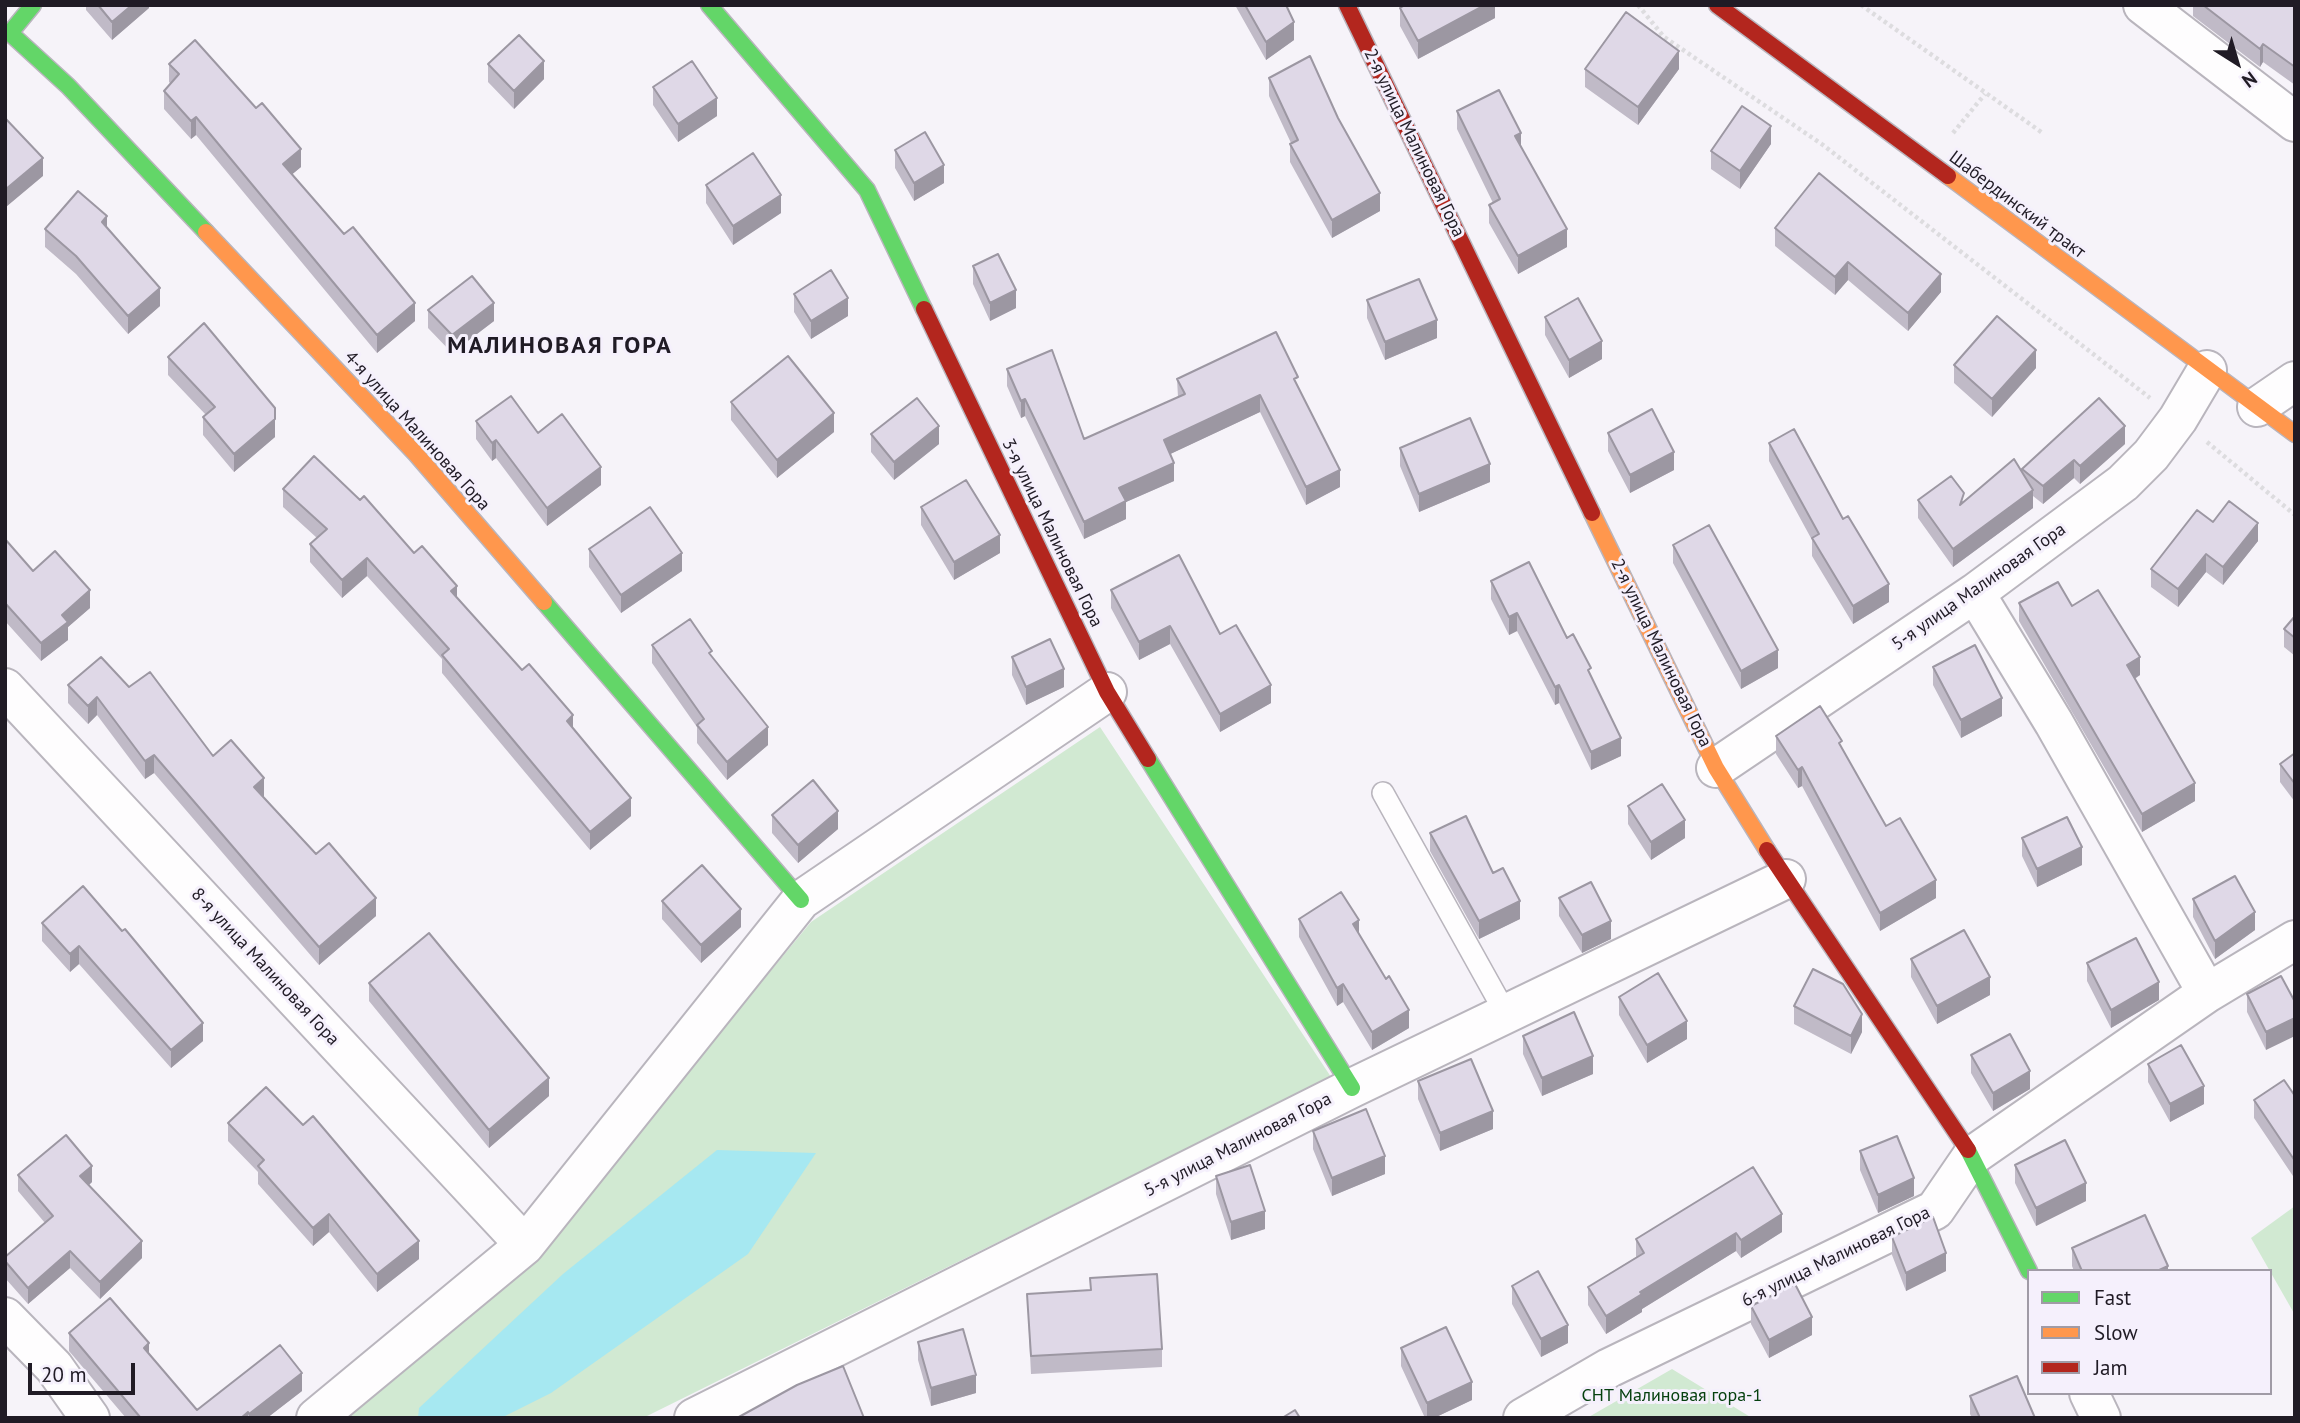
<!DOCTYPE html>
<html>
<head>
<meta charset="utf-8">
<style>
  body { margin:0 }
  #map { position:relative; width:2300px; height:1423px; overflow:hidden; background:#f6f3f9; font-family:"PT Sans",sans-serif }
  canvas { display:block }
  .frame { position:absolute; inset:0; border:7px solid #201b25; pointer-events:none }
  .legend { position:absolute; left:2027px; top:1269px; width:245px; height:126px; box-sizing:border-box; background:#f5f0fc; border:2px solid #a09ba6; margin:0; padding:9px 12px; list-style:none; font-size:21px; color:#201b25 }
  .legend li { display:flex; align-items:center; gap:14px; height:35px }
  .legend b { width:35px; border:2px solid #a09ba6 }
  .north { position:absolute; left:2202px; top:28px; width:70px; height:70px; -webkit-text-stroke:5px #f5f0fc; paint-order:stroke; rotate:143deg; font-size:19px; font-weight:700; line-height:28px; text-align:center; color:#201b25 }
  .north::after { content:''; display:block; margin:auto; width:24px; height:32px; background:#201b25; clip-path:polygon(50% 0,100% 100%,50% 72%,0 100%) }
  .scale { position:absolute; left:28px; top:1363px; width:107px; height:32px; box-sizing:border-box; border:4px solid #201b25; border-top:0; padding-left:9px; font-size:21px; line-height:24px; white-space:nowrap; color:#201b25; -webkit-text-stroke:5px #f5f0fc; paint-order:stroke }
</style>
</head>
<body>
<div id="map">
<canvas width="2300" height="1423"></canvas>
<div class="frame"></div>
<ul class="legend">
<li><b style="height:9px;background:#63d668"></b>Fast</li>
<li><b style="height:9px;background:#ff974d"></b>Slow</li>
<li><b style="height:9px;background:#b3261e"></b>Jam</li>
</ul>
<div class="north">N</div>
<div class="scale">20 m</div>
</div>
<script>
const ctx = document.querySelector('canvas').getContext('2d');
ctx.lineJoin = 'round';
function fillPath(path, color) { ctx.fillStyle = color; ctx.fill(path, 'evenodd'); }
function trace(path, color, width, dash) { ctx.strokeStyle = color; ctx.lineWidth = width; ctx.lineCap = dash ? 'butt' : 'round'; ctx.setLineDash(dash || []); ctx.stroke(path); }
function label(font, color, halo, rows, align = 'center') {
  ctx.font = font + ' "PT Sans",sans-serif'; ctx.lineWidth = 6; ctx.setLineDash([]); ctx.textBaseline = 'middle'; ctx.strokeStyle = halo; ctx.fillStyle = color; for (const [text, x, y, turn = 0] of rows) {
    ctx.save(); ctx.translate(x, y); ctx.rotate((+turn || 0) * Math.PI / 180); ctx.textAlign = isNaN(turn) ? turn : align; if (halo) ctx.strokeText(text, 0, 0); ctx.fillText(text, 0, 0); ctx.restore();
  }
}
const green = new Path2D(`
  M1100,727L1331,1077L643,1418H337L535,1256L811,922Z
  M2295,1206V1315L2251,1238Z
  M1672,1369L1752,1418H1587Z`);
const water = new Path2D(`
  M717,1150L816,1153L748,1254L551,1393L501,1418H418L419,1408L563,1274Z`);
const path = new Path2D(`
  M1638,5L1664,37L1823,145L2150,398
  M1861,5L2044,134
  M1953,133L1985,94
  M2207,442L2295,515`);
const lane = new Path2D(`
  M1383,793L1506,1014`);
const street = new Path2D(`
  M2143,5L2295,122
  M2257,407L2295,381
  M1975,593L2054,723L2207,993
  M5,688L525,1245
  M1716,768L1975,593L2123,483L2151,455L2178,419L2207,370
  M5,1317L54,1367L90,1418
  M2089,1393L2101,1418
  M316,1418L525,1245L801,900L1107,692
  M694,1418L1352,1088L1786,879
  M1523,1418L1609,1368L1935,1210L1972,1156L2207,993L2295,940`);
const fast = new Path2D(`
  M33,5L10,33L68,86L206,232
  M709,5L867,190L924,309
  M544,602L801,900
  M1148,759L1352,1088
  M1968,1150L2029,1271`);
const slow = new Path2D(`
  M1948,176L2295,434
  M206,232L416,454L544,602
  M1592,513L1716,768L1767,850`);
const jam = new Path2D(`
  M1347,5L1592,513
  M1717,5L1948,176
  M924,309L1107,692L1148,759
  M1767,850L1968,1150`);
const wall = new Path2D(`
  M86,5H149V8L112,40L86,10Z
  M1235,5H1286L1294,40L1266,60Z
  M1495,5V18L1418,59L1400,26V8Z
  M2193,5H2295V85L2263,62L2260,67L2193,16Z
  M169,64L301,167L292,174L415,321L377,353L196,135L191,139L164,109V91L171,84L169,82Z
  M488,64L544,79L514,109L488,82Z
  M1585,69H1679L1638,125L1585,87Z
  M1269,78L1380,211L1332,238L1290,162V144L1291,143L1269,96Z
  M653,87L717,116L678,142L653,105Z
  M1457,111L1521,146L1567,247L1518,274L1489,223V205L1493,203L1457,129Z
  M1771,144L1740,189L1711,169V151Z
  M895,150L944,183L914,201L895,168Z
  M706,185L781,213L733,245L706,203Z
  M107,227L160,306L128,334L76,274L45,247V229Z
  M1775,228L1941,292L1908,331L1848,280L1835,295L1775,246Z
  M973,266L1016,308L990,321L973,284Z
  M794,294L848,316L811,339L794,312Z
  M1367,300L1437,338L1385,360L1367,318Z
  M428,310L494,321L452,353L428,328Z
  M1545,317L1602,359L1569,378L1545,335Z
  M168,357L275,437L234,472L203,435V417L206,415L168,375Z
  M1954,365L2036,368L1992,417L1954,383Z
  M1007,369L1084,439L1178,397L1177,379L1298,387L1340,487L1306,505L1260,412L1170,454L1174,481L1126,502V519L1084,539L1025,416L1021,418L1007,386Z
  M731,402L834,432L777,478L731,420Z
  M476,421L538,433L601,485L547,526L496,458L492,461L476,439Z
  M1608,433L1674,470L1630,493L1608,451Z
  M871,434L939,444L894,480L871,452Z
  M1769,443L1889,602L1853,624L1812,556V540L1769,461Z
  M2125,444L2080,484L2074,478L2043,504L2033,496V508L1953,567L1918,518V500L1964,501L2022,472V469Z
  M1400,448L1490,482L1419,512L1400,466Z
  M283,489L414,553L457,598L573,728L631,816L590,850L442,673V659L367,576L342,598L310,562V544L317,538L283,507Z
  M921,507L1000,553L954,580L921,525Z
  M2213,522L2258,541L2223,585L2206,572L2178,607L2151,587V569Z
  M5,539L33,571L90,608L68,627V640L41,661L5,621Z
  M1673,545L1778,668L1741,689L1673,563Z
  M589,549L682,571L621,613L589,567Z
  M1491,581L1567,638L1591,677L1621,756L1591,770L1559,703L1555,705L1517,631L1509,635L1491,599Z
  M1111,590L1220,634L1271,703L1220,732L1170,644L1139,660L1111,608Z
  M2019,603L2072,606L2140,675L2135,679L2195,801L2142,832L2019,621Z
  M2295,616V656L2284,647V629Z
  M652,645L712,657L768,745L727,780L697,743V727L652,663Z
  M1012,657L1064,687L1026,705L1012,675Z
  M1933,667L2002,716L1961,738L1933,685Z
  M68,685L129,687L213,756L264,796L263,797L376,916L319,965L154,773L145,779L97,715L88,724L68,703Z
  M1776,736L1842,748L1886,826L1936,898L1880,931L1802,786L1798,788L1776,754Z
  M2295,753V802L2280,782V764Z
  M1628,806L1685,838L1651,860L1628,824Z
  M772,815L838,829L798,863L772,833Z
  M1430,833L1493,873L1520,919L1479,939L1430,851Z
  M2022,838L2082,865L2037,887L2022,856Z
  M1559,898L1611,939L1582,953L1559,916Z
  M2193,899L2255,930L2215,959L2193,917Z
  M662,901L741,927L701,963L662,919Z
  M1299,919L1359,934L1409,1028L1372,1050L1343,1002L1337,1006L1299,937Z
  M42,923L122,931L203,1041L171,1068L79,964L70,972L42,941Z
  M1911,959L1990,995L1937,1024L1911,977Z
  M2087,963L2159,1000L2111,1028L2087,981Z
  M2281,976L2266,1050L2247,1012V994Z
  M369,983L549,1096L489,1148L369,1001Z
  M1619,997L1687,1039L1647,1063L1619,1015Z
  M1794,1006L1862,1032L1851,1054L1794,1024Z
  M1523,1036L1593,1074L1542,1096L1523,1054Z
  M1971,1055L2030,1089L1993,1111L1971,1073Z
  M2148,1064L2204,1104L2170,1122L2148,1082Z
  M1418,1081L1493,1129L1440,1151L1418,1099Z
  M2295,1096V1179L2254,1118V1100Z
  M228,1123L419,1259L377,1292L329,1232L313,1246L258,1184V1172L228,1141Z
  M1313,1131L1385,1174L1332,1196L1313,1149Z
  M1860,1151L1914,1196L1878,1213L1860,1170Z
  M2015,1165L2086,1201L2036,1226L2015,1183Z
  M1753,1167L1782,1232L1741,1258L1736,1251L1642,1309V1312L1606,1334L1588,1305V1287L1636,1257V1239Z
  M18,1175L92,1182L89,1185L142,1258L100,1299L70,1268L28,1304L5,1278V1257L45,1223L18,1191Z
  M1216,1176L1265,1229L1231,1240L1216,1194Z
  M1892,1237L1946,1271L1906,1291L1892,1255Z
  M2072,1248L2168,1271H2074L2072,1266Z
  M1090,1278L1162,1349V1367L1031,1374L1027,1294L1090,1291Z
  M1512,1286L1568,1343L1541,1357L1512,1304Z
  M1751,1306L1812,1335L1769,1358L1751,1324Z
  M69,1333L149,1354L197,1410L302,1391L267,1418H126L69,1351Z
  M918,1342L976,1393L931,1406L918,1360Z
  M1401,1348L1472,1400L1434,1418H1425L1401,1366Z
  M1970,1396L2035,1418H1972L1970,1414Z`);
const shadedWall = new Path2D(`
  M132,5H149V8L112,40V22Z
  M1485,5H1495V18L1418,59V41Z
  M1294,22V40L1266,60V42Z
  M2263,44V62L2260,67V49Z
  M1679,51V69L1638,125V107Z
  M544,61V79L514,109V91Z
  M717,98V116L678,142V124Z
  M196,117V135L191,139V121Z
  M1771,126V144L1740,189V171Z
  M1521,133V151L1515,136Z
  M301,149V167L283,182V164Z
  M43,158V176L6,207V189Z
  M944,165V183L914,201V183Z
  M1380,193V211L1332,238V220Z
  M781,195V213L733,245V226Z
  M107,216V234L102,222Z
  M1567,229V247L1518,274V256Z
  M1848,262V280L1835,295V277Z
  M1941,274V292L1908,331V313Z
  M160,288V306L128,334V316Z
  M1016,290V308L990,321V303Z
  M848,298V316L811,339V321Z
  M415,303V321L377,353V335Z
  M494,303V321L452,353V335Z
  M1437,320V338L1385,360V342Z
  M1602,341V359L1569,378V360Z
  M2036,350V368L1992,417V399Z
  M1260,395V412L1164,457V440Z
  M1025,399V416L1021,418V401Z
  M834,413V432L777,478V460Z
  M275,419V437L234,472V454Z
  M939,426V444L894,480V462Z
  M2125,426V444L2080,484V466Z
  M496,440V458L492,461V443Z
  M1674,452V470L1630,493V475Z
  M2074,460V478L2043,504V486Z
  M1174,463V481L1126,502V519L1084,539V522L1119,488Z
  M1490,464V482L1419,512V494Z
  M601,467V485L547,526V508Z
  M1340,470V487L1306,505V487Z
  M2033,490V508L1953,567V549Z
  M2258,523V541L2223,585V567Z
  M1000,535V553L954,580V562Z
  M682,553V571L621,613V595Z
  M2206,554V572L2178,607V589Z
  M367,558V576L342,598V580Z
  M1889,584V602L1853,624V606Z
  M457,586V604L451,591Z
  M90,590V608L68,627V640L41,661V643L62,615Z
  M1517,613V631L1509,635V617Z
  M1170,626V644L1139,660V642Z
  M1778,650V668L1741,689V671Z
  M2140,657V675L2127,683V665Z
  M1064,669V687L1026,705V687Z
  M1271,685V703L1220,732V714Z
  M1559,685V703L1555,705V687Z
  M97,697V715L88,724V706Z
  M2002,698V716L1961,738V720Z
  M573,715V733L567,721Z
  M768,727V745L727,780V762Z
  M1621,738V756L1591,770V752Z
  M154,755V773L145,779V761Z
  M1802,767V786L1798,788V770Z
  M264,778V796L254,805V787Z
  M2195,783V801L2142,832V814Z
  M631,798V816L590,850V832Z
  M838,811V829L798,863V845Z
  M1685,820V838L1651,860V842Z
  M2082,847V865L2037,887V869Z
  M1936,880V898L1880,931V913Z
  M376,898V916L319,965V947Z
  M1520,901V919L1479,939V921Z
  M741,909V927L701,963V945Z
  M2255,912V930L2215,959V941Z
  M1359,920V938L1353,924Z
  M1611,921V939L1582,953V935Z
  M79,946V964L70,972V954Z
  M1990,977V995L1937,1024V1006Z
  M2159,982V1000L2111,1028V1010Z
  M1343,984V1002L1337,1006V988Z
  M1409,1010V1028L1372,1050V1032Z
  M1862,1014V1032L1851,1054V1036Z
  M2295,1018V1036L2266,1050V1032Z
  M1687,1021V1039L1647,1063V1045Z
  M203,1023V1041L171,1068V1050Z
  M1593,1056V1074L1542,1096V1078Z
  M2030,1071V1089L1993,1111V1093Z
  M549,1078V1096L489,1148V1130Z
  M2204,1086V1104L2170,1122V1104Z
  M1493,1111V1129L1440,1151V1133Z
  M1385,1156V1174L1332,1196V1178Z
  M92,1166V1182L80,1193V1176Z
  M1914,1178V1196L1878,1213V1195Z
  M2086,1183V1201L2036,1226V1208Z
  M1265,1211V1229L1231,1240V1222Z
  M329,1214V1232L313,1246V1228Z
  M1782,1214V1232L1741,1258V1240Z
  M1736,1233V1251L1642,1309V1312L1606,1334V1316L1640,1292Z
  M142,1241V1258L100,1299V1282Z
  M419,1241V1259L377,1292V1274Z
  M70,1251V1268L28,1304V1288Z
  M1946,1253V1271L1906,1291V1273Z
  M2168,1266V1271H2157Z
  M1812,1317V1335L1769,1358V1340Z
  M1568,1325V1343L1541,1357V1339Z
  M149,1343V1361L144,1348Z
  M302,1373V1391L267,1418H249V1414Z
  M976,1375V1393L931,1406V1388Z
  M1472,1382V1400L1434,1418H1427V1403Z
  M248,1412V1418H241Z`);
const building = new Path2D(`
  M98,5H132L112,22Z
  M1245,5H1286L1294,22L1266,42Z
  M1405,5H1485L1418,41L1400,8Z
  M2203,5H2295V67L2263,44L2260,49Z
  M1626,12L1679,51L1638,107L1585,69Z
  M519,35L544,61L514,91L488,64Z
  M195,40L256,108L262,103L301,149L283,164L344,234L353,227L415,303L377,335L196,117L191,121L164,91L179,74L169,64Z
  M1310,56L1338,118L1380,193L1332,220L1290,144L1298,140L1269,78Z
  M692,61L717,98L678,124L653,87Z
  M1499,90L1521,133L1515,136L1567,229L1518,256L1489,205L1500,199L1457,111Z
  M1742,106L1771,126L1740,171L1711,151Z
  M5,118L43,158L6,189H5Z
  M925,132L944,165L914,183L895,150Z
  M753,153L781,195L733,226L706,185Z
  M1819,173L1941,274L1908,313L1848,262L1835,277L1775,228Z
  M78,191L107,216L102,222L160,288L128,316L76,256L45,229Z
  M998,254L1016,290L990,303L973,266Z
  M831,270L848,298L811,321L794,294Z
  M472,276L494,303L452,335L428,310Z
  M1419,279L1437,320L1385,342L1367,300Z
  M1578,298L1602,341L1569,360L1545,317Z
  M1997,316L2036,350L1992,399L1954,365Z
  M204,323L275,408V419L234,454L203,417L215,407L168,357Z
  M1276,332L1298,377L1294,379L1340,470L1306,487L1260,395L1164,440L1174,463L1119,488L1126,501L1084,522L1025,399L1021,401L1007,369L1052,350L1084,439L1185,394L1177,379Z
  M788,356L834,413L777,460L731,402Z
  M511,396L538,433L562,414L601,467L547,508L496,440L492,443L476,421Z
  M917,398L939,426L894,462L871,434Z
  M2099,398L2125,426L2080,466L2074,460L2043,486L2022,469Z
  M1652,409L1674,452L1630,475L1608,433Z
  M1470,418L1490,464L1419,494L1400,448Z
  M1794,429L1843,519L1848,516L1889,584L1853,606L1812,538L1819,534L1769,443Z
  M314,456L360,500L364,496L414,553L422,546L457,586L451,591L522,670L529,664L573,715L567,721L631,798L590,832L442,655L449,649L367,558L342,580L310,544L327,529L283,489Z
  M2014,459L2033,490L1953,549L1918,500L1951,476L1964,493L1960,505Z
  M966,480L1000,535L954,562L921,507Z
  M2229,501L2258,523L2223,567L2206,554L2178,589L2151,569L2197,510L2213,522Z
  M650,507L682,553L621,595L589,549Z
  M1709,525L1778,650L1741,671L1673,545Z
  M5,539L33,571L55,551L90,590L62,615L68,622L41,643L5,603Z
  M1179,555L1220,634L1236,625L1271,685L1220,714L1170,626L1139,642L1111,590Z
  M1529,562L1567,638L1573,634L1591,668L1588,670L1621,738L1591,752L1559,685L1555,687L1517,613L1509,617L1491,581Z
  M2058,582L2072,606L2098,590L2140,657L2127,665L2195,783L2142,814L2019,603Z
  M2295,616V638L2284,629Z
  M690,619L712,651L709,653L768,727L727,762L697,725L704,719L652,645Z
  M1050,639L1064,669L1026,687L1012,657Z
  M1975,645L2002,698L1961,720L1933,667Z
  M101,657L129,687L150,672L213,756L231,740L264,778L254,787L316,854L329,843L376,898L319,947L154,755L145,761L97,697L88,706L68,685Z
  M1820,706L1842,741L1839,743L1886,826L1900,818L1936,880L1880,913L1802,767L1798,770L1776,736Z
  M2295,753V784L2280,764Z
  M813,780L838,811L798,845L772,815Z
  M1662,784L1685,820L1651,842L1628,806Z
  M1466,816L1493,873L1503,868L1520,901L1479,921L1430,833Z
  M2067,817L2082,847L2037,869L2022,838Z
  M702,865L741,909L701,945L662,901Z
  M2235,876L2255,912L2215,941L2193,899Z
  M1591,882L1611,921L1582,935L1559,898Z
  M83,886L122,931L125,929L203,1023L171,1050L79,946L70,954L42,923Z
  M1341,892L1359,920L1353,924L1386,979L1389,976L1409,1010L1372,1032L1343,984L1337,988L1299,919Z
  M1964,930L1990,977L1937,1006L1911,959Z
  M429,933L549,1078L489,1130L369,983Z
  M2136,938L2159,982L2111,1010L2087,963Z
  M1813,969L1843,984L1862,1014L1851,1036L1794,1006Z
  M1658,973L1687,1021L1647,1045L1619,997Z
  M2281,976L2295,1002V1018L2266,1032L2247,994Z
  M1574,1012L1593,1056L1542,1078L1523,1036Z
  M2010,1034L2030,1071L1993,1093L1971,1055Z
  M2181,1045L2204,1086L2170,1104L2148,1064Z
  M1471,1059L1493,1111L1440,1133L1418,1081Z
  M2284,1080L2295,1096V1161L2254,1100Z
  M266,1087L303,1125L313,1116L419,1241L377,1274L329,1214L313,1228L258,1166L264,1160L228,1123Z
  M1366,1109L1385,1156L1332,1178L1313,1131Z
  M66,1135L92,1166L80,1176L142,1241L100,1282L70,1251L28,1288L5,1261V1257L53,1216L18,1175Z
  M1897,1136L1914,1178L1878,1195L1860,1151Z
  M2065,1140L2086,1183L2036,1208L2015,1165Z
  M1250,1165L1265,1211L1231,1222L1216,1176Z
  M1753,1167L1782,1214L1741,1240L1736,1233L1640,1292L1642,1294L1606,1316L1588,1287L1644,1253L1636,1239Z
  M2145,1215L2168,1266L2157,1271H2082L2072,1248Z
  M1933,1217L1946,1253L1906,1273L1892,1237Z
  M1538,1271L1568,1325L1541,1339L1512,1286Z
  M1157,1274L1162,1349L1031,1356L1027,1294L1091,1290L1090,1278Z
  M1795,1284L1812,1317L1769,1340L1751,1306Z
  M110,1298L149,1343L144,1348L197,1410L280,1345L302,1373L249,1414L248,1412L241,1418H139L140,1417L69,1333Z
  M1446,1327L1472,1382L1427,1403L1401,1348Z
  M963,1329L976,1375L931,1388L918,1342Z
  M843,1366L864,1418H737L797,1385Z
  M2017,1376L2035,1418H1980L1970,1396Z
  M1295,1410L1300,1418H1282Z`);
const streetNames = [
  ["2-я улица Малиновая Гора",1414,143,64],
  ["Шабердинский тракт",2017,205,37],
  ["4-я улица Малиновая Гора",417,431,48],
  ["3-я улица Малиновая Гора",1052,533,64],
  ["5-я улица Малиновая Гора",1979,587,-35],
  ["2-я улица Малиновая Гора",1661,653,64],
  ["8-я улица Малиновая Гора",265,967,47],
  ["5-я улица Малиновая Гора",1238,1145,-27],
  ["6-я улица Малиновая Гора",1836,1257,-26]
];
const parkNames = [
  ["СНТ Малиновая гора-1",1672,1396]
];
const districtNames = [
  ["МАЛИНОВАЯ ГОРА",560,346]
];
fillPath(green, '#d1e9d2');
fillPath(water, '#a6e8f1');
trace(lane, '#b9b5bd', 24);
trace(street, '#b9b5bd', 42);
trace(fast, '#b9b5bd', 19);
trace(slow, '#b9b5bd', 19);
trace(jam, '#b9b5bd', 19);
trace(path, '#dddcdf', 4.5, [3.5, 3.5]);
trace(lane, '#fefdfe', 21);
trace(street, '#fefdfe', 38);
trace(fast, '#63d668', 16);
trace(slow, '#ff974d', 16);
trace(jam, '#b3261e', 16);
fillPath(wall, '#c0bac7');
fillPath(shadedWall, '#9c97a2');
fillPath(building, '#dfd8e7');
trace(building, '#9c97a2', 2);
label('18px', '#201b25', '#f5f0fc', streetNames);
label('18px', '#05400e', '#f5f0fc', parkNames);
ctx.letterSpacing = '2px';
label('bold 24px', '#201b25', '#f5f0fc', districtNames);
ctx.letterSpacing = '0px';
</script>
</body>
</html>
